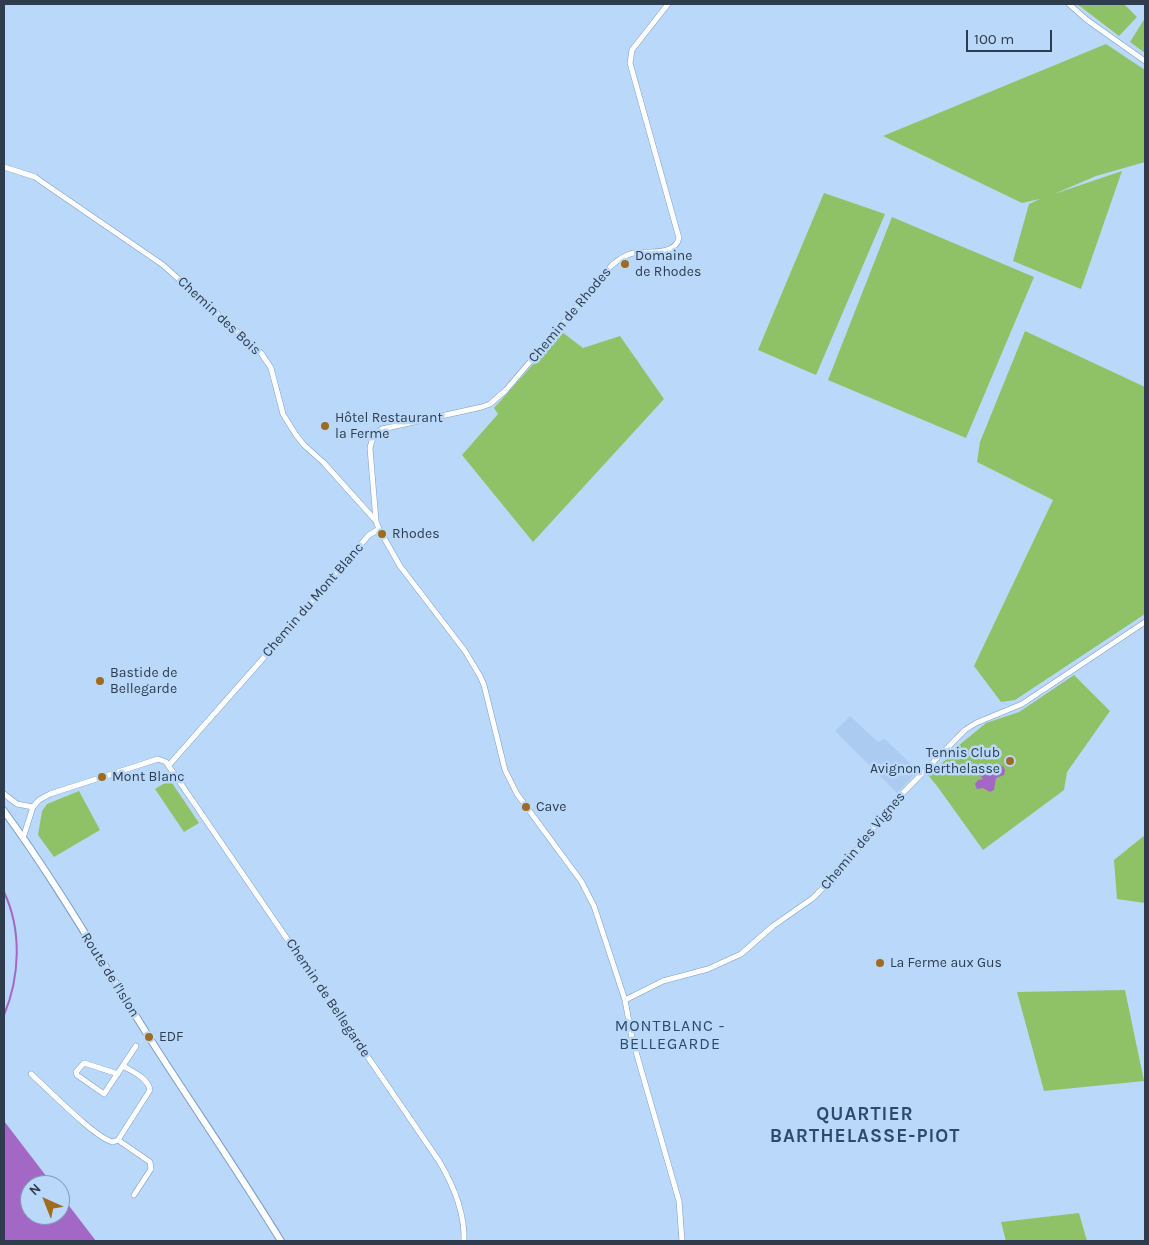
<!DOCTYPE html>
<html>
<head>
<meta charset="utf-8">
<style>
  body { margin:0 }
  #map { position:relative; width:1149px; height:1245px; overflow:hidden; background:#bad8fa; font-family:Karla,sans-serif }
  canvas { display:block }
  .frame { position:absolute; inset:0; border:5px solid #2e3c4d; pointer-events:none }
  .north { position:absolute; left:20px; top:1175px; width:50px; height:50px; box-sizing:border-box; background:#bad8fa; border:1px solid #829ab5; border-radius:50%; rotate:316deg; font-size:14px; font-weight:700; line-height:20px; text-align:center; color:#2e3c4d }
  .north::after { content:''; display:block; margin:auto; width:18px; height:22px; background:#9e6b21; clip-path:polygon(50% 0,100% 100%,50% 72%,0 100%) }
  .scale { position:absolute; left:966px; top:30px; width:86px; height:22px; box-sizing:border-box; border:2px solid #2e3c4d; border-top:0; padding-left:6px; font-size:15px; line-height:18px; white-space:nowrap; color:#2e3c4d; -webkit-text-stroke:4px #bad8fa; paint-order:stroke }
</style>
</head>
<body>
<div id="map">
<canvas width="1149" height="1245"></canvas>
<div class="frame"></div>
<div class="north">N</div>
<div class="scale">100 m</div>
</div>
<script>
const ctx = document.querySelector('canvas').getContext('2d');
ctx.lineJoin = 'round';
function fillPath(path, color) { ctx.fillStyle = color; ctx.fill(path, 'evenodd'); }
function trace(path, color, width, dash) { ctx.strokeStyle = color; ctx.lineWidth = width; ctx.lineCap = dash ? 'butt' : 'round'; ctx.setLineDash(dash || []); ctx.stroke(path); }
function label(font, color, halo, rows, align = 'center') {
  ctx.font = font + ' Karla,sans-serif'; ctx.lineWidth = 5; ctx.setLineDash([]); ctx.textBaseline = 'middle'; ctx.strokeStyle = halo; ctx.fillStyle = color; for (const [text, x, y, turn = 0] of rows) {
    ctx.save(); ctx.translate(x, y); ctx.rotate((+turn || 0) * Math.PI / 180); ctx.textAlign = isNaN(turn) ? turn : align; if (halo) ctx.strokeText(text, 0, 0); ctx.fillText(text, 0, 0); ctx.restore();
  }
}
const built = new Path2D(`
  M850,716L878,742L884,739L887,741L918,771L897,793L835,731Z`);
const green = new Path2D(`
  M1077,4H1124L1137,17L1119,36Z
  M1145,18V53L1130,42Z
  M1106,44L1145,70V162L1096,176L1054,194L1122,171L1081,289L1013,261L1029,204L1040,199L1022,203L883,136Z
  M824,193L885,214L816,375L758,350Z
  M892,217L1034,277L966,438L828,380Z
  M1025,331L1145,387V614L1015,700L1001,702L974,666L1053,500L977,462L980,442Z
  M562,332L583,348L620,336L664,399L533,542L462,455L498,414L494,408Z
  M1074,675L1110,711L1067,772L1064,790L983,850L937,786L928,775L955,752L952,751L986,723L1019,712Z
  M170,780L199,823L184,832L155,789Z
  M79,791L100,830L54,857L38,835L42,811L47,804Z
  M1145,835V903L1117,899L1114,860Z
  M1125,990L1144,1081L1044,1091L1017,992Z
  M1079,1213L1087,1241H1006L1001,1222Z`);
const water = new Path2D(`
  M998,764L1004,767L1005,771L1004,775L996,778L994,790L990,792L983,788L977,789L975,784L978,780L983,779L981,777L982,773L992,775L994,773L992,767Z
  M4,1121L53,1185H30V1215H60V1194L96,1241H4Z`);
const stream = new Path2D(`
  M4,892C22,930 20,977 4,1015`);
const minor = new Path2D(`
  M668,4L632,50L630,63L679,238C675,256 648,251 633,253C625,255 618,260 612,265L506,390L490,404L482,407L382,429C374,434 372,439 370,448L376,521L379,529L400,566L465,651L480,676L484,685L505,770L517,794L581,881L594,906L625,1000L632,1038L679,1201L682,1241
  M1069,4L1087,20L1145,61
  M4,167L35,177L42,182L163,265L261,353L271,368L283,414L296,435L304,445L324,463L376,521
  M169,765L274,646L345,562L369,535L379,529
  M4,794L17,804L33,807
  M23,838L33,807L39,800L50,794L158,759L166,762L439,1161C454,1186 465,1212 464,1241
  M625,1000L663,981L708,969L741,954L773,926L813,898L848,863L886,810L965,730L976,723L1022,704L1145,622
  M31,1074C47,1088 96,1139 113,1142L118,1140L150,1162L151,1169L134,1195
  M118,1074L84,1063L76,1072L77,1075L104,1094L136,1046
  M118,1140L150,1090C148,1078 133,1072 123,1066`);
const tertiary = new Path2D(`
  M4,811C56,882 100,959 147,1034C191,1103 238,1171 281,1241`);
const markers = [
  [625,264,5,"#9e6b21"],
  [325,426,5,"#9e6b21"],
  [382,534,5,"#9e6b21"],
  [100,681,5,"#9e6b21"],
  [1010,761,5,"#9e6b21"],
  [102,777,5,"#9e6b21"],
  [526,807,5,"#9e6b21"],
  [880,963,5,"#9e6b21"],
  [149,1037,5,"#9e6b21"]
];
const poiNames = [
  ["Domaine",635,256],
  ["de Rhodes",635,272],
  ["Hôtel Restaurant",335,418],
  ["la Ferme",335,434],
  ["Rhodes",392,534],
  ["Bastide de",110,673],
  ["Bellegarde",110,689],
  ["Tennis Club",1000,753,"right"],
  ["Avignon Berthelasse",1000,769,"right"],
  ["Mont Blanc",112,777],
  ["Cave",536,807],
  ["La Ferme aux Gus",890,963],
  ["EDF",159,1037]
];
const streetNames = [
  ["Chemin de Rhodes",570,315,-50],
  ["Chemin des Bois",219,316,43],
  ["Chemin du Mont Blanc",313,600,-49],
  ["Chemin des Vignes",863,841,-50],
  ["Route de l'Islon",110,975,58],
  ["Chemin de Bellegarde",328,998,56]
];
const quarterNames = [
  ["MONTBLANC -",670,1026],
  ["BELLEGARDE",670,1044]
];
const districtNames = [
  ["QUARTIER",865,1115],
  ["BARTHELASSE-PIOT",865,1137]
];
fillPath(built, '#abcbf1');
fillPath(green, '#8fc266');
fillPath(water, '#a367c5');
trace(stream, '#a367c5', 2);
trace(minor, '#7b9ec6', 6);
trace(tertiary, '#7b9ec6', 8);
trace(minor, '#fff', 5);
trace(tertiary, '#fff', 6);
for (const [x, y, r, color] of markers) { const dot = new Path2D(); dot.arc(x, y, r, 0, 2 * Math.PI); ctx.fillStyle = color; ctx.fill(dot); trace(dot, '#bad8fa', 2); }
label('14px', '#2e3c4d', '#bad8fa', poiNames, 'left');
label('14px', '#2e3c4d', '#bad8fa', streetNames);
ctx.letterSpacing = '1px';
label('16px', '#2b4b6e', '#bad8fa', quarterNames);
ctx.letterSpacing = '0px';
ctx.letterSpacing = '1px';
label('bold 19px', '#2b4b6e', '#bad8fa', districtNames);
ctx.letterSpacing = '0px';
</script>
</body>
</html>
